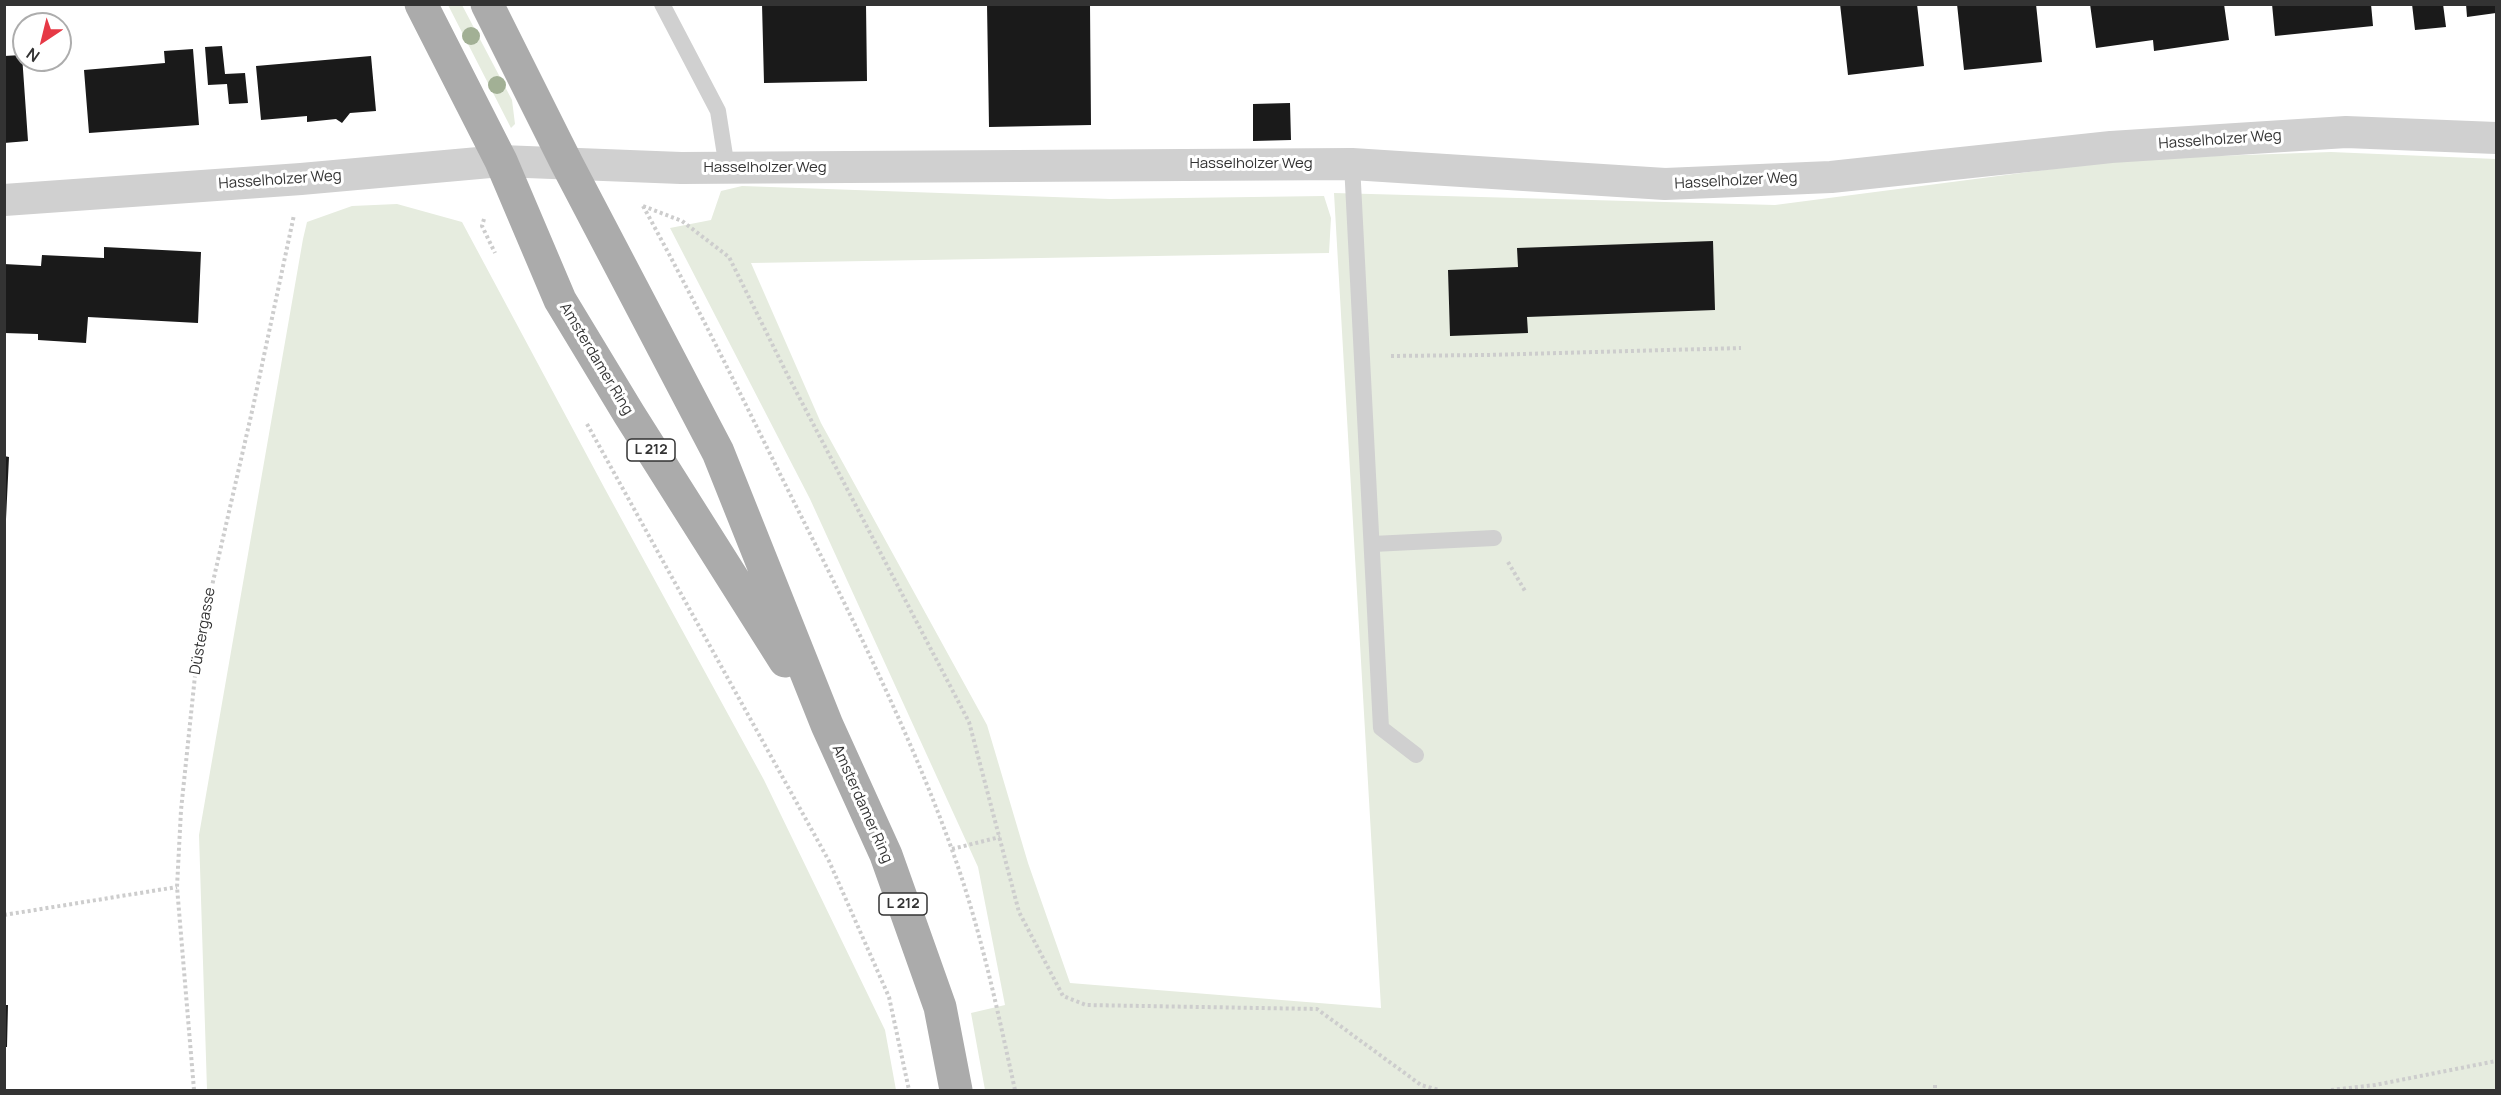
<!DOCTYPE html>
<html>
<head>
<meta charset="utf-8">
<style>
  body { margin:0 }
  #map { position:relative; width:2501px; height:1095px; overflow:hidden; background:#fff; font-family:Manrope,sans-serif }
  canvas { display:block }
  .frame { position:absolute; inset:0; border:6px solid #333; pointer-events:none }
  .north { position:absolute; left:12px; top:12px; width:60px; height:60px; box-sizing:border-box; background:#fff; border:2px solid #adadad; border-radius:50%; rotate:215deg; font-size:16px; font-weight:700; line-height:24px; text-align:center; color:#333 }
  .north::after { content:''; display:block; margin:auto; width:21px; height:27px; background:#e63946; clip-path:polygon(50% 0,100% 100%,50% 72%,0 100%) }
</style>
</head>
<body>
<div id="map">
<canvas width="2501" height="1095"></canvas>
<div class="frame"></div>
<div class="north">N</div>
</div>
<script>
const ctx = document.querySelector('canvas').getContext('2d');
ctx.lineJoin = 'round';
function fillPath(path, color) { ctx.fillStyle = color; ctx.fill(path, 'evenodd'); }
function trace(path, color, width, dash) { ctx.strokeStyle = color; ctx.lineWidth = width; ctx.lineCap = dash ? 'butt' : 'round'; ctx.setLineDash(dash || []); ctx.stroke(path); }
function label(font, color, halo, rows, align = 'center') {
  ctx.font = font + ' Manrope,sans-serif'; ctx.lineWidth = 6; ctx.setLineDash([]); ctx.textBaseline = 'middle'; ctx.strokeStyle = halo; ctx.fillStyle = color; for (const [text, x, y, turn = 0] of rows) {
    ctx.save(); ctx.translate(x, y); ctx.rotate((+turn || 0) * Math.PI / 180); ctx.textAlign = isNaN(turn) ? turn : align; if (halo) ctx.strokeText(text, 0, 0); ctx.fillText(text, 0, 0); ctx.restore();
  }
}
const green = new Path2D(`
  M448,5H462L512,100L515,124L511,128Z
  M2331,152L2496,159V1090H985L971,1013L1005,1005L978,867L810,499L670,228L711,220L721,191L742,186L1110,199L1324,196L1331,218L1329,253L751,263L821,423L987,725L1028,863L1070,983L1381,1008L1334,193L1775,205L2129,159Z
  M397,204L462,222L605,489L764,780L885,1030L896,1090H207L199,835L303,239L307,222L352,206Z`);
const building = new Path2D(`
  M762,4H866L867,81L764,83Z
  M987,4H1090L1091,125L989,127Z
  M1840,4H1917L1924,66L1848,75Z
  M1957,4H2036L2042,62L1964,70Z
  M2090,4H2224L2229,40L2154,51L2153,40L2096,48Z
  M2272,4H2371L2373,26L2275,36Z
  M2412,4H2443L2446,27L2415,30Z
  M2466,4H2496V13L2467,17Z
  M222,46L225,74L245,73L248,103L229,104L227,84L208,85L205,47Z
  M193,49L199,125L89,133L84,70L165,63L164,51Z
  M22,55L28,141L4,143V56Z
  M371,56L376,111L350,113L342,123L336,119L307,122V116L261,120L256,66Z
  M1290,103L1291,140L1253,141V104Z
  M1713,241L1715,310L1527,317L1528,333L1450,336L1448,270L1518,267L1517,248Z
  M104,247L201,252L198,323L88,317L86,343L38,340V334L4,333V264L41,266L42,255L104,258Z
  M4,456L9,457L6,519L4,518Z
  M4,1005H8L7,1047H4Z`);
const path = new Path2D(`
  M643,206L682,221L729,257L787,374L969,722L1019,912L1063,996L1086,1005L1317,1009L1421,1085L1439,1090
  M643,206C692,295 737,387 782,478C842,598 905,720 951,847C980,926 997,1008 1015,1090
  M484,219L482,226L495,253
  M1391,356L1486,355L1741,348
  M587,424L829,861L889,997L909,1090
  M1508,562L1525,591
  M952,849L1000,837
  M4,915L177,887
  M1935,1085V1090
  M194,1090L177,887L181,810L198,647L253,407L294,215
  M2331,1090L2375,1085L2496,1061`);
const service = new Path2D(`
  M662,4L718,111L727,168
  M1352,164L1381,728L1416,755
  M1373,544L1494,538`);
const minor = new Path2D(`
  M4,200L301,179L501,161L681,168L1352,164L1665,184L1831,177L2111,147L2346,132L2496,138`);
const primary = new Path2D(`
  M421,4L501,161L560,300L629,414L785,661
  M487,4L567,164L718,452L827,725L886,855L940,1007L956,1090`);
const trees = [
  [471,36],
  [497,85]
];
const shields = [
  [651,450,48],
  [903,904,48]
];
const shieldNames = [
  ["L 212",651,450],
  ["L 212",903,904]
];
const streetNames = [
  ["Hasselholzer Weg",2220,140,-4],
  ["Hasselholzer Weg",1251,164],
  ["Hasselholzer Weg",765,168],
  ["Hasselholzer Weg",280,180,-4],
  ["Hasselholzer Weg",1736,181,-3],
  ["Amsterdamer Ring",596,359,59],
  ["Düstergasse",203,631,-80],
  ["Amsterdamer Ring",862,804,66]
];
fillPath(green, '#e6ecdf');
fillPath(building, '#1a1a1a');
trace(path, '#cdcdcd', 4, [3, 3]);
trace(service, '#d0d0d0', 16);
trace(minor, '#d0d0d0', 32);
trace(primary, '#ababab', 33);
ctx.fillStyle = '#a2b095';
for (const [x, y] of trees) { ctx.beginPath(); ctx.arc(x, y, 9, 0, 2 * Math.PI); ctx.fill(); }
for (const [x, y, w] of shields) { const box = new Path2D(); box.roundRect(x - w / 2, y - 11, w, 22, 4.5); ctx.fillStyle = '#fff'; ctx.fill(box); trace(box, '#333', 1.5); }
label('bold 14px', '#333', null, shieldNames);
label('15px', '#333', '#fff', streetNames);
</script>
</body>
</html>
